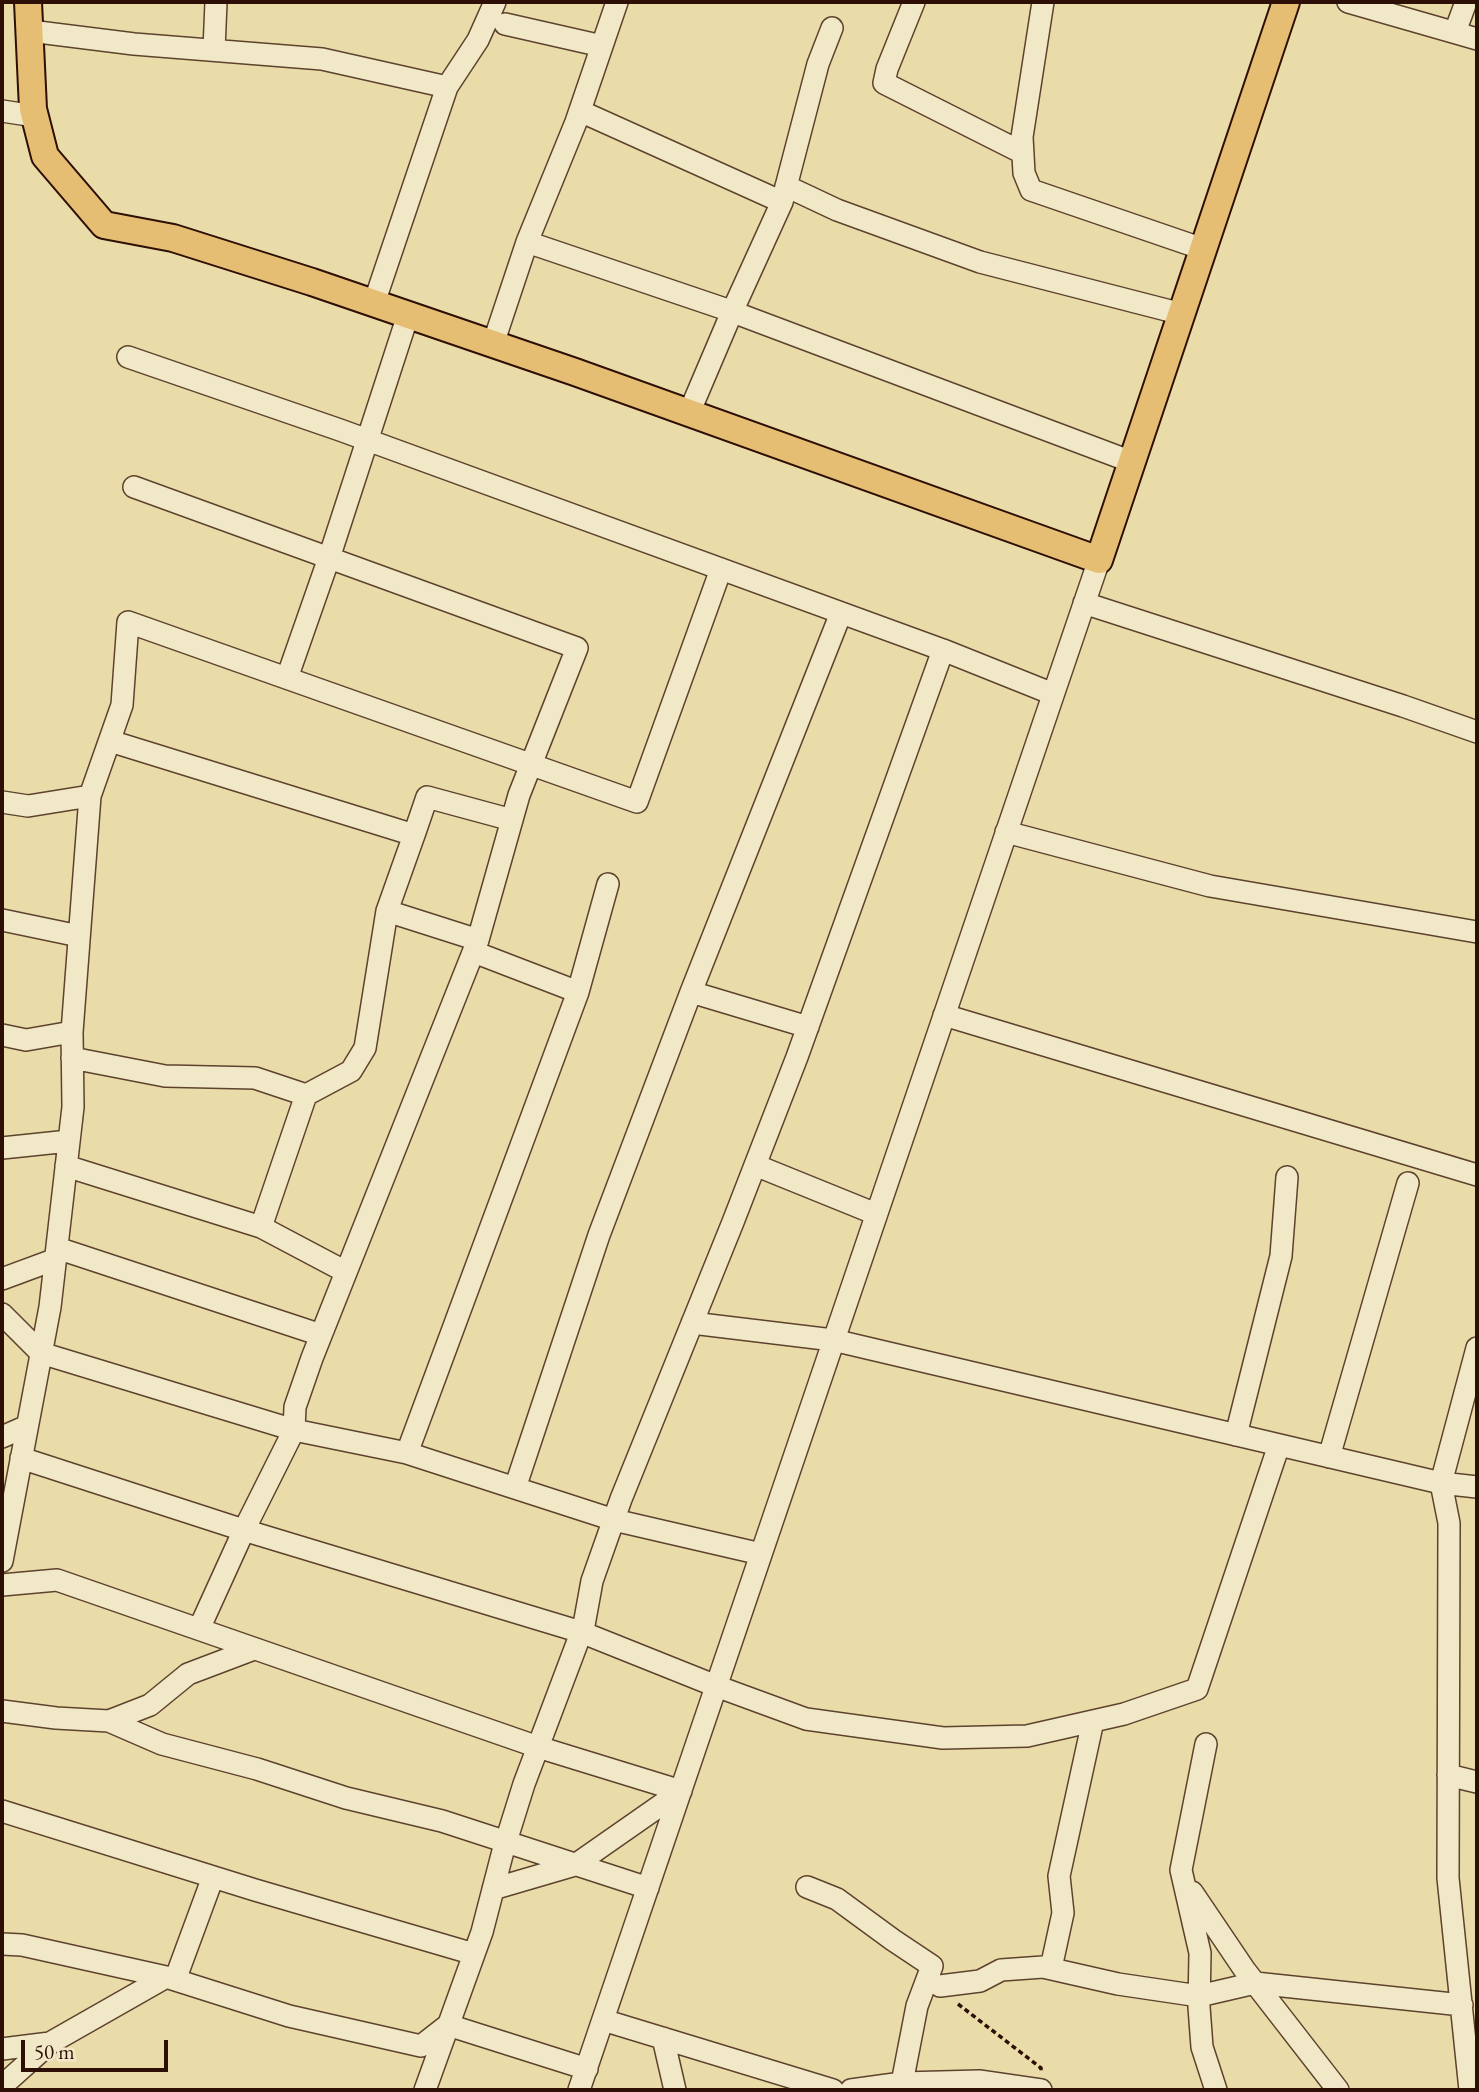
<!DOCTYPE html>
<html>
<head>
<meta charset="utf-8">
<style>
  body { margin:0 }
  #map { position:relative; width:1479px; height:2092px; overflow:hidden; background:#eadca9; font-family:"EB Garamond",serif }
  canvas { display:block }
  .frame { position:absolute; inset:0; border:4px solid #2e0f05; pointer-events:none }
  .scale { position:absolute; left:21px; top:2040px; width:147px; height:32px; box-sizing:border-box; border:4px solid #2e0f05; border-top:0; padding-left:9px; font-size:21px; line-height:24px; white-space:nowrap; color:#2e0f05; -webkit-text-stroke:5px #f1e8c7; paint-order:stroke }
</style>
</head>
<body>
<div id="map">
<canvas width="1479" height="2092"></canvas>
<div class="frame"></div>
<div class="scale">50 m</div>
</div>
<script>
const ctx = document.querySelector('canvas').getContext('2d');
ctx.lineJoin = 'round';
function trace(path, color, width, dash) { ctx.strokeStyle = color; ctx.lineWidth = width; ctx.lineCap = dash ? 'butt' : 'round'; ctx.setLineDash(dash || []); ctx.stroke(path); }
const path = new Path2D(`
  M958,2004L1041,2068V2071`);
const minor = new Path2D(`
  M914,2L887,69L884,83L1023,153
  M1043,2L1022,137L1024,173L1031,190L1203,249
  M1348,2L1477,39
  M505,24L602,46
  M30,31L134,44L322,59L447,87
  M1455,32L1466,2
  M214,50L216,2
  M2,111L35,116
  M580,111L782,202
  M786,186L837,210L980,262L1182,314
  M527,242L725,309L1132,462
  M374,303L447,87L478,40L495,2
  M493,344L527,242L576,122L617,2
  M128,357L340,430L943,650
  M689,413L732,312L782,202L818,64L832,28
  M134,487L577,648L519,795L478,940L312,1358L295,1407L294,1430L244,1530L199,1629
  M1084,603L1403,706L1477,732
  M287,678L329,558L408,315
  M110,741L414,835L427,797L512,820
  M2,802L28,806L90,796
  M1006,832L1210,886L1477,932
  M414,835L387,911L478,940
  M2,920L79,936
  M474,952L578,992L608,884
  M691,992L808,1027
  M944,1015L1477,1175
  M2,1035L26,1040L72,1032
  M72,1058L165,1076L255,1078L306,1095
  M2,1148L69,1141
  M755,1165L876,1214
  M66,1166L261,1227L306,1095L351,1071L365,1048L387,911
  M261,1227L346,1272
  M57,1248L321,1335
  M2,1279L56,1259
  M2,1314L41,1353L294,1430L407,1453
  M692,1323L833,1340L1441,1483L1477,1348
  M1236,1435L1281,1256L1287,1177
  M2,1437L27,1426
  M1329,1457L1408,1183
  M21,1458L237,1528L581,1632L716,1686L806,1719L943,1738L1027,1736L1124,1714L1197,1689L1279,1445
  M515,1488L407,1453L578,992
  M761,1554L614,1520L515,1488L599,1235L691,992L841,613
  M2,1561L50,1307L73,1107L72,1032L90,796L122,705L128,622L637,802L721,569
  M2,1585L57,1580L538,1747L681,1791
  M2,1711L56,1718L109,1721L150,1705L188,1674L254,1649
  M109,1721L162,1744L257,1769L346,1798L442,1821L648,1888
  M1206,1744L1181,1870L1200,1953L1199,2007L1202,2047L1216,2090
  M1448,1775L1477,1782
  M2,1811L255,1890L474,1954
  M807,1887L837,1899L893,1940L932,1966L917,2006L902,2083L851,2090
  M493,1889L575,1865L681,1791
  M1192,1892L1244,1969L1338,2090
  M2,1944L22,1945L166,1977
  M1051,1968L1063,1913L1059,1876L1093,1721
  M175,1980L213,1877
  M940,1986L980,1981L1001,1970L1043,1967L1118,1984L1199,1996L1255,1983L1462,2005
  M603,2020L833,2090
  M663,2038L675,2090
  M2,2049L50,2043
  M902,2083L979,2081L1041,2090
  M2,2086L50,2043L166,1977L289,2016L421,2046L448,2025L587,2069
  M425,2090L482,1932L503,1851L524,1784L584,1625L592,1581L621,1499L733,1222L797,1057L943,650L1053,694
  M579,2090L1099,560
  M1470,2090L1448,1878L1449,1523L1441,1483L1477,1487`);
const major = new Path2D(`
  M28,2L33,109L45,156L104,225L173,238L312,282L575,372L1099,560L1286,2`);
trace(minor, '#5d422e', 24);
trace(major, '#2e0f05', 30);
trace(path, '#2e0f05', 3.5, [5, 3.5]);
trace(minor, '#f1e8c7', 21);
trace(major, '#e5be74', 26);
</script>
</body>
</html>
